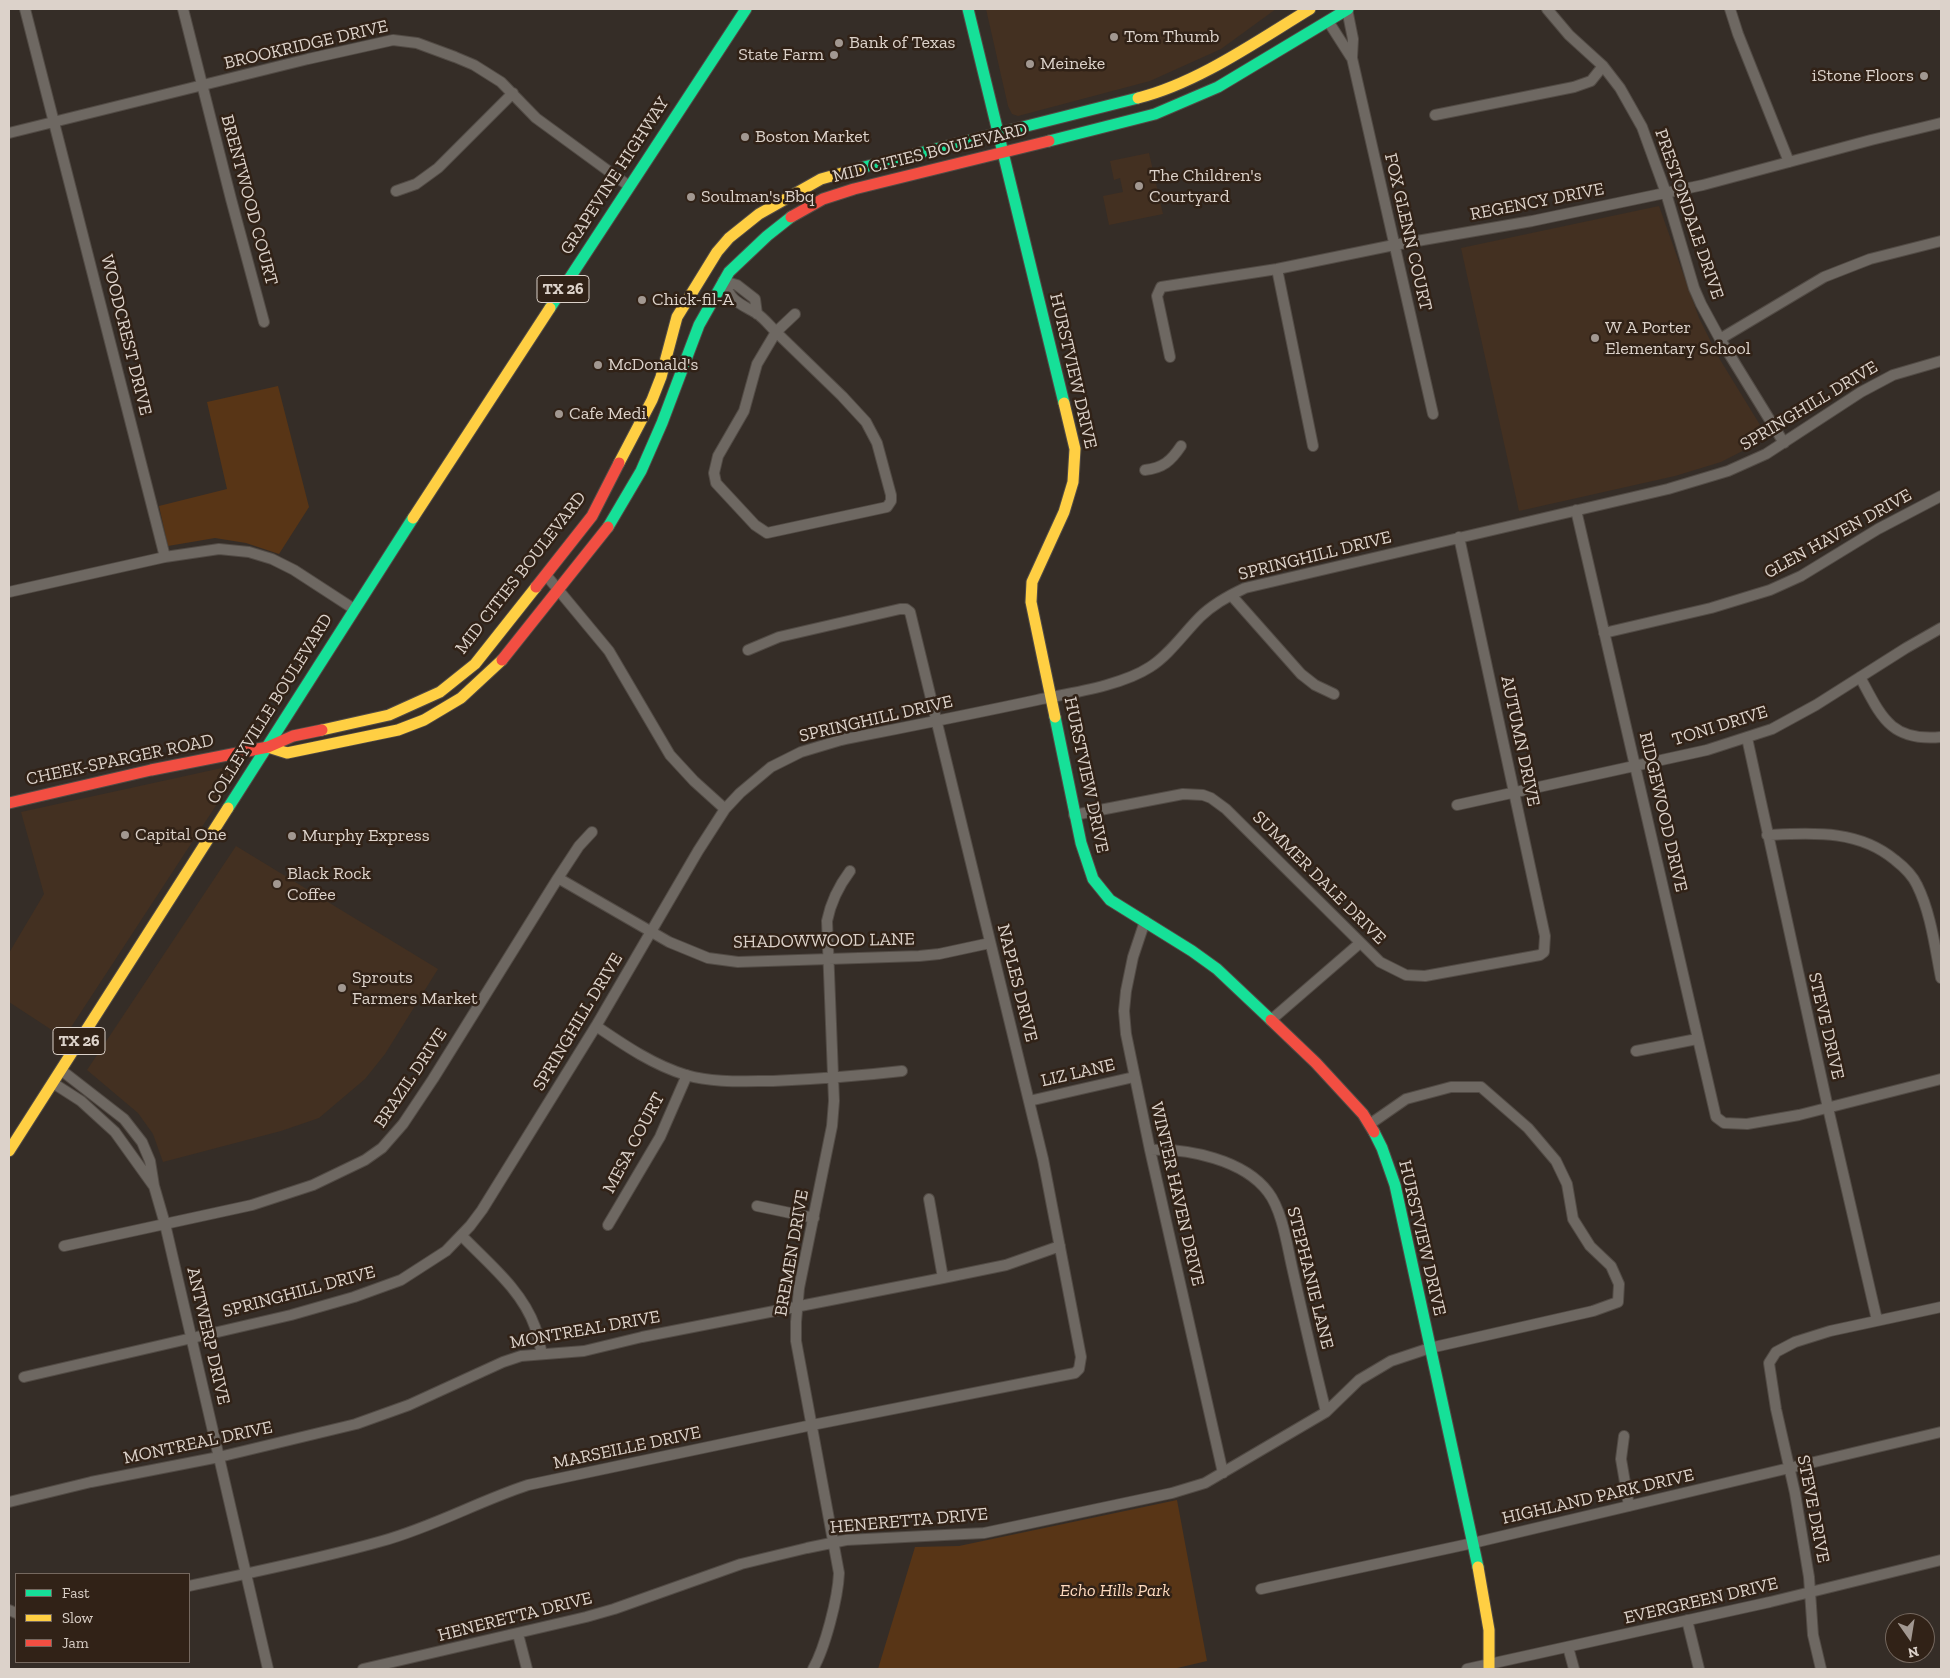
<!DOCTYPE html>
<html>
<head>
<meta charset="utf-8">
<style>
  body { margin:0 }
  #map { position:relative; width:1950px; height:1678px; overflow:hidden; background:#352d27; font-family:"Zilla Slab",serif }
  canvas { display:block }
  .frame { position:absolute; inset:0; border:10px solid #dcd2ca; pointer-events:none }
  .legend { position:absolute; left:15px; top:1573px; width:175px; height:90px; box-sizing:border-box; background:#312217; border:1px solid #75685f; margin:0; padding:6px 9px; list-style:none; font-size:15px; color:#dcd2ca }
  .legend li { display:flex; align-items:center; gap:10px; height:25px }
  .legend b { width:25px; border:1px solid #75685f }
  .north { position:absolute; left:1885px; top:1613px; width:50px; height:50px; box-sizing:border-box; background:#312217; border:1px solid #75685f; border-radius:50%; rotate:167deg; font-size:14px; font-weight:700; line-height:20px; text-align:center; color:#dcd2ca }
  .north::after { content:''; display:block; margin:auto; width:18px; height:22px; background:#a29891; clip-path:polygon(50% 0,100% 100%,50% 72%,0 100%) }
</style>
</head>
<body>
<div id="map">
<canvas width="1950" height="1678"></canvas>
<div class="frame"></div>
<ul class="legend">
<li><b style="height:6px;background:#16e098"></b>Fast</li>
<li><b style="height:6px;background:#ffcf43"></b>Slow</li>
<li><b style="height:6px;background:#f24e42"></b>Jam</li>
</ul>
<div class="north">N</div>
</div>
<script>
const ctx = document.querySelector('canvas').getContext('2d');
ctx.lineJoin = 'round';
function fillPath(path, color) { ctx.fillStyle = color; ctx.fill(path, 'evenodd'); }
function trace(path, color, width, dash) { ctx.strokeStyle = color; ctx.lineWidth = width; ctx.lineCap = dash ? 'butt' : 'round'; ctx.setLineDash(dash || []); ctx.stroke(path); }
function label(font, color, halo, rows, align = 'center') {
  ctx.font = font + ' "Zilla Slab",serif'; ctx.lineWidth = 5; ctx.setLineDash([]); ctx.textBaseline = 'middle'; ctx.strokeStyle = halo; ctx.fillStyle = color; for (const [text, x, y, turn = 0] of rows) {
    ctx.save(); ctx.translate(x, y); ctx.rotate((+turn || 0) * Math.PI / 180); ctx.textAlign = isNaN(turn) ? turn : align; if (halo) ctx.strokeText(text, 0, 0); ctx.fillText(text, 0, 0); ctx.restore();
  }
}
const built = new Path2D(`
  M986,9H1276L1221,49L1150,81L1018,116L1012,114L1008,106Z
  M1149,153L1163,214L1109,225L1103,196L1123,192L1120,178L1114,180L1110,161Z
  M1659,206L1699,318L1719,358L1768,438L1721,462L1675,476L1519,511L1461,248Z
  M231,766L234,778L64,1038L9,1002V953L44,894L21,812Z
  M236,846L438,969L385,1054L365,1079L319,1118L281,1131L163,1162L153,1134L138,1113L87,1070Z`);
const green = new Path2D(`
  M278,386L309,507L279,554L246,543L215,538L168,546L159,506L227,489L207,402Z
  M1177,1500L1207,1661L1173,1669H878L915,1547L959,1546Z`);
const street = new Path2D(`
  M25,9L165,557
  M183,9L231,199L264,322
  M1347,9L1353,39L1352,58L1433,414
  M1547,9L1569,35L1603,66L1620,88L1642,127L1666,193L1694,288L1701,304L1720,339L1784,443
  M1730,9L1738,34L1789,162
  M1328,21L1351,57
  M1435,115L1574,87L1591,81L1603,66
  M9,133L308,59L393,40L417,43L455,57L474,65L501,82L536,118L629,186
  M396,191L416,184L438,168L513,93
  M1277,269L1313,446
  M723,281C732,302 737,302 756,313C763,317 770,326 776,332L795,314
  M723,281L737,285L755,299L757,314
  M776,332L842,396L866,422L877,443L891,495V501L887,507L767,533L755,525L716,483L714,473L718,456L744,411L757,364Z
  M1720,339L1824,277L1870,259L1941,241
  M1170,357L1157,296L1161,287L1277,269L1394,245L1532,221L1703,185L1871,140L1941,123
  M1145,470C1163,468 1171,461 1181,446
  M1576,510L1716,1117L1724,1123L1747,1124L1799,1115L1941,1079
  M546,575L609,651L670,755L694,781L725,809
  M9,592L165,557L219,549L249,552L272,559L294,570L354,609
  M1231,595L1301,674L1315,685L1334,694
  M1604,633L1711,608L1770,590L1801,576L1878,529L1941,496
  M1860,677C1881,716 1890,742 1941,737
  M1747,738L1828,1108L1877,1320
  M1457,805L1707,750L1772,729L1816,705L1906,648L1941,628
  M1074,815L1183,794L1203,795L1211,798L1226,809L1380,962L1406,975L1425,976L1540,955L1544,952L1545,936L1459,537
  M1767,835C1812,833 1858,829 1895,860C1904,867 1912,874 1917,885C1931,913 1935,948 1941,978
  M558,878L669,942L708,958L738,962L919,956L939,954L990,943
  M1145,921L1133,957L1126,991L1124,1011L1126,1034L1150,1150L1223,1473
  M1271,1020L1360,943
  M596,1026C624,1045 653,1065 686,1075C713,1083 745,1081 773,1081C817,1079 859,1076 902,1071
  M1636,1051L1697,1039
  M61,1070L124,1119L142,1142L150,1161L154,1186L165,1224L268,1669
  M53,1083L81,1101L115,1132L153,1185
  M1029,1101L1134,1077
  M1150,1150C1188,1148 1244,1160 1268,1192C1282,1210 1287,1245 1292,1267C1303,1316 1314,1364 1326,1412
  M929,1199L943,1278
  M757,1206L814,1218
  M608,1225L660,1137L687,1075
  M462,1236C488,1263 522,1290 535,1327C538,1336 540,1346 542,1354
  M64,1246L252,1205L313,1185L365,1160L382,1148L403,1124L433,1079L558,878L579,846L592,832
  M24,1377L291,1315L354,1297L401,1280L446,1251L470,1226L482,1210L596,1026L698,851L725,809L740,793L771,767L801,752L841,740C906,727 972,714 1037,700C1070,693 1121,686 1150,667C1169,655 1184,633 1200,617C1212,605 1230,595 1245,588L1668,489L1728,471L1766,454L1861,392L1893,375L1941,361
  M1624,1436L1621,1459L1629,1506
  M9,1502L91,1482L219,1457L356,1424L409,1405L503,1362L521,1356L584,1351L642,1337L943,1278L1006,1265L1060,1246
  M189,1586C253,1572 319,1559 382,1541C433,1527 479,1501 528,1485L812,1425L1075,1373L1079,1369L1081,1357L1043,1159L910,612L906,609H900L779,637L748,650
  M1261,1589L1473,1543L1941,1432
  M9,1610L16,1613
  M1687,1620L1699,1669
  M518,1634L527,1669
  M1568,1647L1574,1669
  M363,1669L586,1617L614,1609L741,1564L807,1548L846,1540L984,1533L1172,1493L1205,1483L1326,1412L1359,1380L1391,1361L1430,1348L1593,1311L1618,1302L1619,1284L1611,1266L1590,1246L1573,1219L1567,1184L1556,1161L1528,1128L1481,1087H1451L1406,1099L1370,1124
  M813,1669C825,1648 838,1598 839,1573L796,1341V1322L799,1288L832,1126L834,1101L827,921C831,901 838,887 850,871
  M1467,1669L1770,1602L1941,1560
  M1821,1669L1813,1635L1809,1577L1795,1493L1776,1409L1769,1363L1776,1352L1795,1342L1830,1331L1941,1307`);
const fast = new Path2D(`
  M968,9L1064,403
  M1049,141L1155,114L1218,87L1348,9
  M860,168L1138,98
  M550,308L746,9
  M608,527L641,471L662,423L699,325L729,272L767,236L791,217
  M1055,717L1081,843L1093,879L1110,900L1192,951L1217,969L1271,1020
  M228,808L413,518
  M1374,1132L1382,1148L1395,1185L1478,1567`);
const slow = new Path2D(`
  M1138,98C1198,83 1257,41 1310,9
  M619,463L652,400L661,377L677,317L717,252L729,238L759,214L821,179L860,168
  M413,518L550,308
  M1055,717L1031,602L1032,582L1064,512L1073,482L1075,449L1064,403
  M322,730L389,715L440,692L475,664L536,587
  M268,747L287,753L398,730L424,720L461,698L502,660
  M9,1151L228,808
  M1478,1567L1489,1630V1669`);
const jam = new Path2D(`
  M791,217L823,199L854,189L1049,141
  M536,587L592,516L619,463
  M502,660L608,527
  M9,803L151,770L268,747L293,736L322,730
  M1271,1020L1316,1063L1363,1114L1374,1132`);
const markers = [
  [1114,37,5,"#a29891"],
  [839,43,5,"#a29891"],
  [834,55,5,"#a29891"],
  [1030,64,5,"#a29891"],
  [1924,76,5,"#a29891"],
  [745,137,5,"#a29891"],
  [1139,186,5,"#a29891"],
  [691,197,5,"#a29891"],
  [642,300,5,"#a29891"],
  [1595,338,5,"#a29891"],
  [598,365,5,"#a29891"],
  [559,414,5,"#a29891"],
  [125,835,5,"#a29891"],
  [292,836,5,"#a29891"],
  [277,884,5,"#a29891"],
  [342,988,5,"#a29891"]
];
const shields = [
  [563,289,52],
  [79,1041,52]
];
const shieldNames = [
  ["TX 26",563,289],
  ["TX 26",79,1041]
];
const poiNames = [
  ["Tom Thumb",1124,37],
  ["Bank of Texas",849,43],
  ["State Farm",824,55,"right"],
  ["Meineke",1040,64],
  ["iStone Floors",1914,76,"right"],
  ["Boston Market",755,137],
  ["The Children's",1149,176],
  ["Courtyard",1149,197],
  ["Soulman's Bbq",701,197],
  ["Chick-fil-A",652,300],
  ["W A Porter",1605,328],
  ["Elementary School",1605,349],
  ["McDonald's",608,365],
  ["Cafe Medi",569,414],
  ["Capital One",135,835],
  ["Murphy Express",302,836],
  ["Black Rock",287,874],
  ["Coffee",287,895],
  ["Sprouts",352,978],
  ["Farmers Market",352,999]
];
const streetNames = [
  ["BROOKRIDGE DRIVE",306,45,-13],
  ["MID CITIES BOULEVARD",930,153,-14],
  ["GRAPEVINE HIGHWAY",615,176,-57],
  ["BRENTWOOD COURT",249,200,75],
  ["REGENCY DRIVE",1537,202,-11],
  ["PRESTONDALE DRIVE",1689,214,71],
  ["FOX GLENN COURT",1408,232,77],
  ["WOODCREST DRIVE",126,335,76],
  ["HURSTVIEW DRIVE",1073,371,77],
  ["SPRINGHILL DRIVE",1809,406,-31],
  ["GLEN HAVEN DRIVE",1838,534,-29],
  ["SPRINGHILL DRIVE",1315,556,-14],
  ["MID CITIES BOULEVARD",521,573,-52],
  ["COLLEYVILLE BOULEVARD",270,709,-58],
  ["SPRINGHILL DRIVE",876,719,-13],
  ["TONI DRIVE",1720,726,-17],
  ["AUTUMN DRIVE",1520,741,78],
  ["CHEEK-SPARGER ROAD",120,760,-12],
  ["HURSTVIEW DRIVE",1086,775,78],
  ["RIDGEWOOD DRIVE",1663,812,77],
  ["SUMMER DALE DRIVE",1319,878,45],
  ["SHADOWWOOD LANE",824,941,-1],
  ["NAPLES DRIVE",1017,983,76],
  ["SPRINGHILL DRIVE",578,1022,-59],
  ["STEVE DRIVE",1826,1026,77],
  ["LIZ LANE",1078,1073,-13],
  ["BRAZIL DRIVE",411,1078,-56],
  ["MESA COURT",634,1143,-62],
  ["WINTER HAVEN DRIVE",1177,1194,77],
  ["HURSTVIEW DRIVE",1422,1238,77],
  ["BREMEN DRIVE",792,1253,-80],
  ["STEPHANIE LANE",1310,1278,76],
  ["SPRINGHILL DRIVE",299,1292,-15],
  ["MONTREAL DRIVE",585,1330,-10],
  ["ANTWERP DRIVE",208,1336,77],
  ["MONTREAL DRIVE",198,1443,-12],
  ["MARSEILLE DRIVE",627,1448,-12],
  ["HIGHLAND PARK DRIVE",1598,1497,-13],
  ["STEVE DRIVE",1813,1509,79],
  ["HENERETTA DRIVE",909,1521,-5],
  ["EVERGREEN DRIVE",1701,1601,-13],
  ["HENERETTA DRIVE",515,1617,-14]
];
const parkNames = [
  ["Echo Hills Park",1115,1591]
];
fillPath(built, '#433021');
fillPath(green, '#583516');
trace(street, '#524b45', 12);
trace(fast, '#524b45', 13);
trace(slow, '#524b45', 13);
trace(jam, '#524b45', 13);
trace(street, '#6e6862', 10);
trace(fast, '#16e098', 11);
trace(slow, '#ffcf43', 11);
trace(jam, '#f24e42', 11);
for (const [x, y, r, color] of markers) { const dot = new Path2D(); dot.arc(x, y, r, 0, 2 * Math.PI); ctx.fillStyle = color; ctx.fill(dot); trace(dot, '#312217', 2); }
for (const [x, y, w] of shields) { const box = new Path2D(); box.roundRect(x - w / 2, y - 13.5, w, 27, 4); ctx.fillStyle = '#312217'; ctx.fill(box); trace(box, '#dcd2ca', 1); }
label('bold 16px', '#dcd2ca', null, shieldNames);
label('18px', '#dcd2ca', '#312217', poiNames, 'left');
label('18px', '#dcd2ca', '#312217', streetNames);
label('italic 18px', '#fdd9be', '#312217', parkNames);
</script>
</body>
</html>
